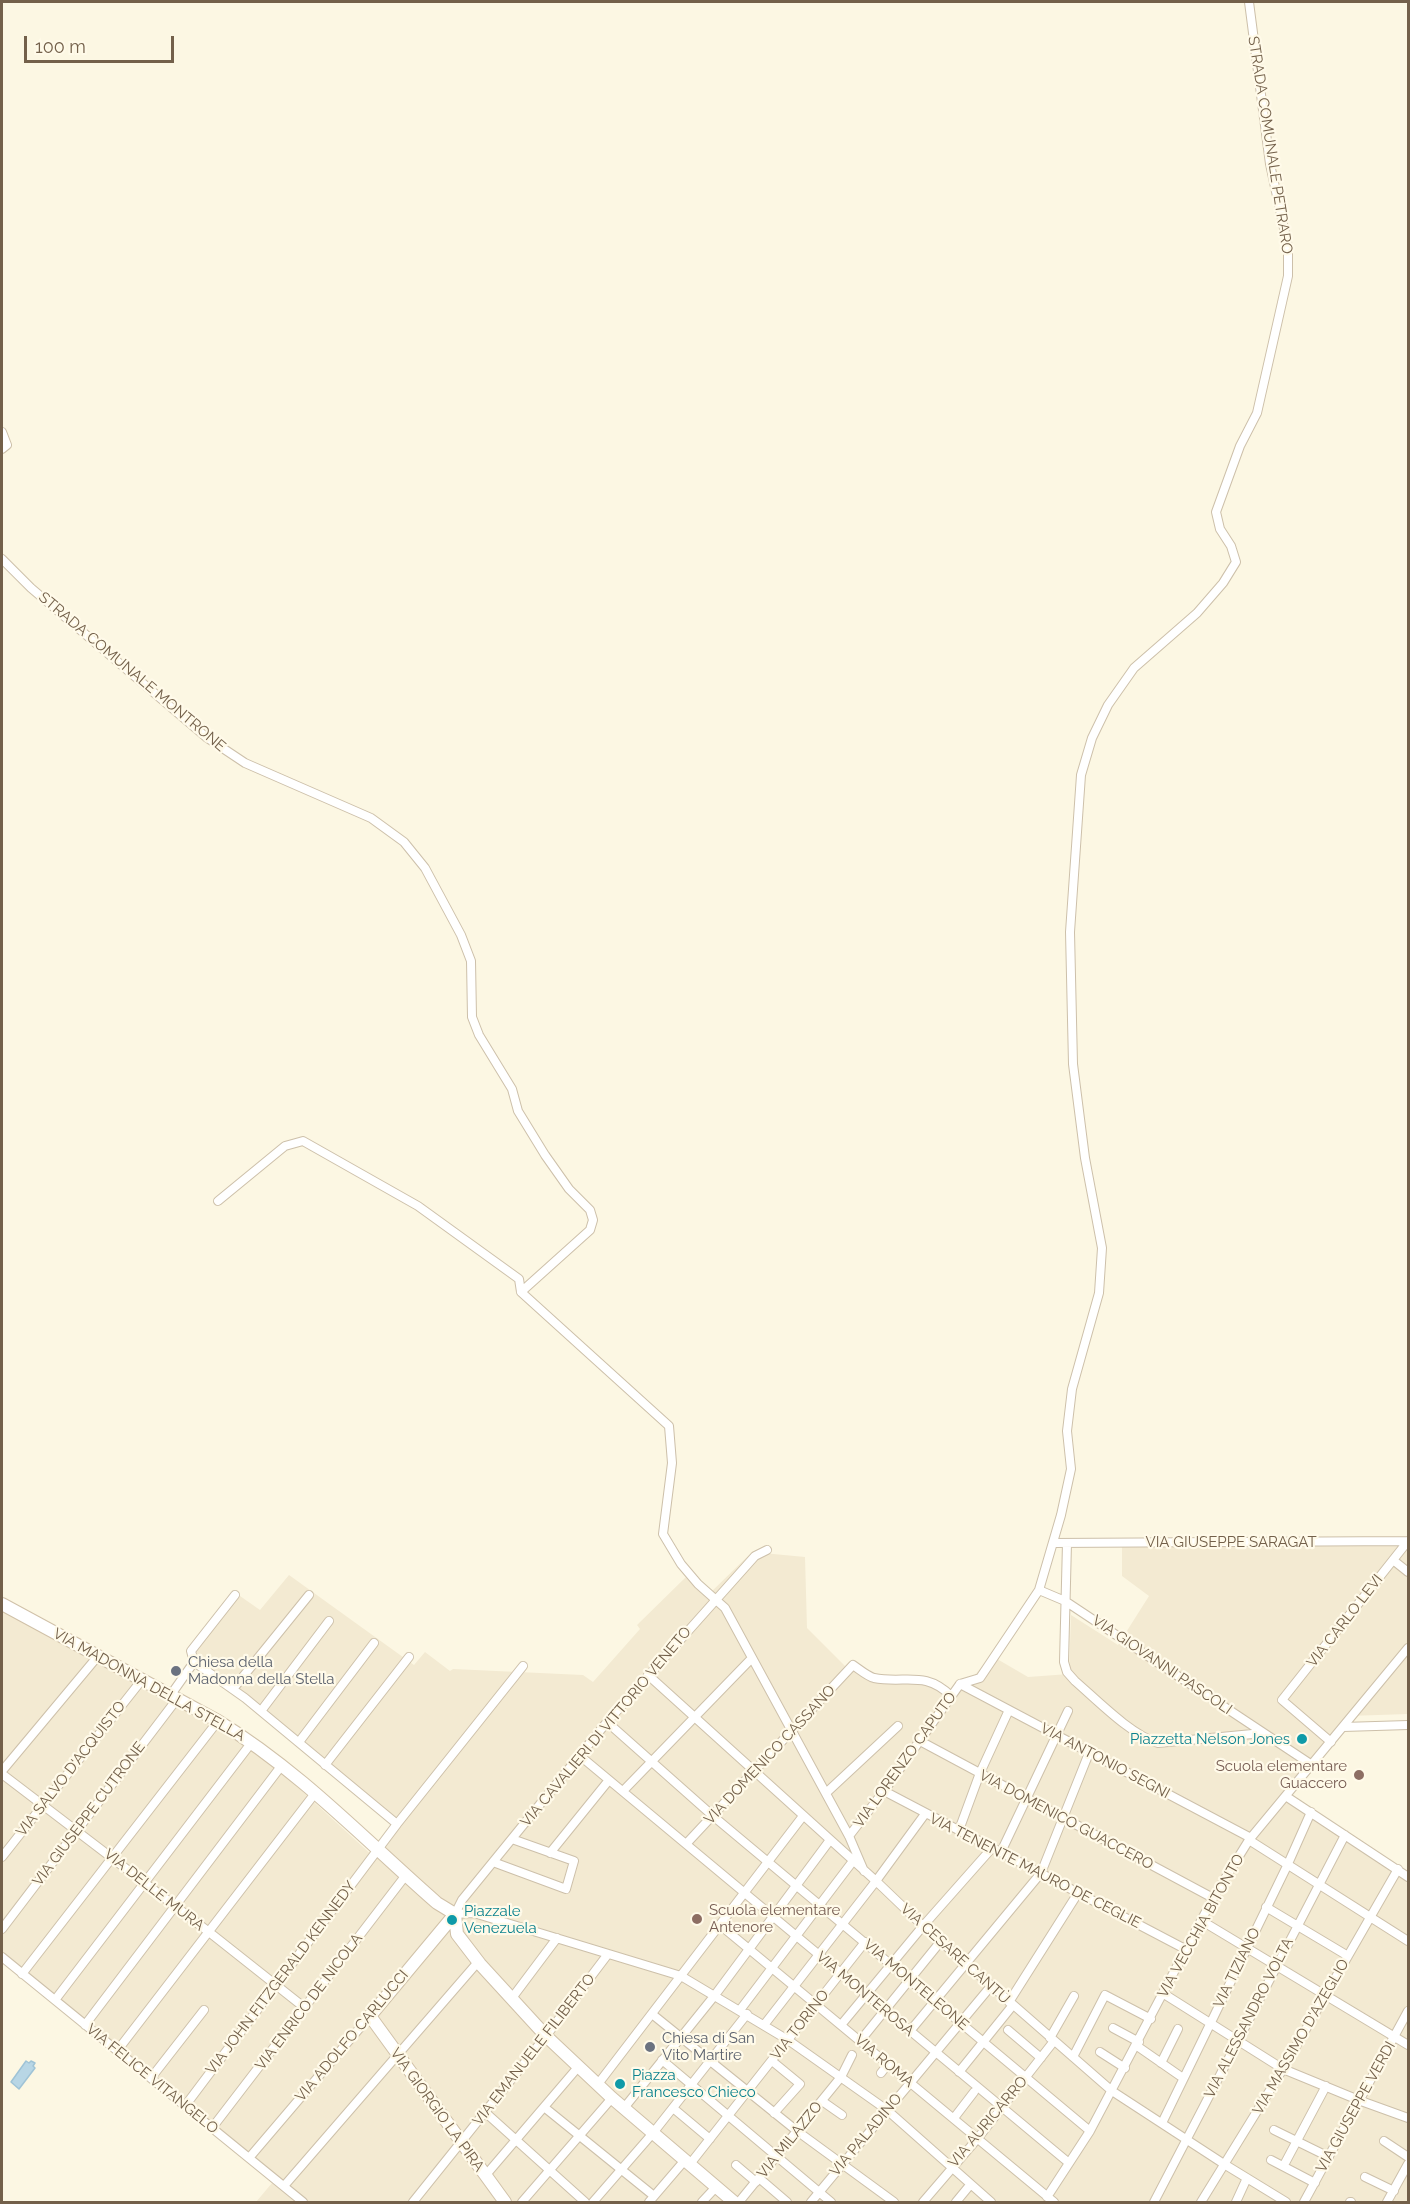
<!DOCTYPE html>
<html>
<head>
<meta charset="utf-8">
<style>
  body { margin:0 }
  #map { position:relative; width:1410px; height:2204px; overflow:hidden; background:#fcf7e3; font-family:Raleway,sans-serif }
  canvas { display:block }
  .frame { position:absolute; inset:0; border:3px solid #73604a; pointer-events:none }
  .scale { position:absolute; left:24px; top:36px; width:150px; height:27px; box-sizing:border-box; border:3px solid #73604a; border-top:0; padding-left:8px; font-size:18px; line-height:21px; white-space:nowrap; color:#73604a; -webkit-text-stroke:4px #fffae9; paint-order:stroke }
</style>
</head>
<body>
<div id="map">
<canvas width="1410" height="2204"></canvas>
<div class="frame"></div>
<div class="scale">100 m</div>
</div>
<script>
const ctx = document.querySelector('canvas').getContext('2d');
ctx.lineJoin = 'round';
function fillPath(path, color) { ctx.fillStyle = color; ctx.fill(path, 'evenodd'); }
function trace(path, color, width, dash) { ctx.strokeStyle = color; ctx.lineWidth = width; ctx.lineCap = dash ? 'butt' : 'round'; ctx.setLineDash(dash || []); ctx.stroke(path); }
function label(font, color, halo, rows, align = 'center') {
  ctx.font = font + ' Raleway,sans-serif'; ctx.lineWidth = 4.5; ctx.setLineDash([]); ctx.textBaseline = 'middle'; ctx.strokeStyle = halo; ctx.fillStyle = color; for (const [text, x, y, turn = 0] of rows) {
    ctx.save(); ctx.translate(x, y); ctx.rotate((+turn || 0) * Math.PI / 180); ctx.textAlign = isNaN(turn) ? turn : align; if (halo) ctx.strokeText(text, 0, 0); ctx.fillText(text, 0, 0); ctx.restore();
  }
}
const residential = new Path2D(`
  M1408,1544V1714L1348,1716L1284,1796L1408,1879V2202H256L272,2183L2,1961V1609L256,1749L374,1857L401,1823L191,1655L240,1596L260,1610L289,1575L414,1665L425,1652L450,1671L453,1669L583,1675L593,1682L640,1629L637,1625L687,1576L709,1594L752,1552L805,1557L807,1628L848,1669L936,1686L949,1703L992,1656L1028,1677L1069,1674L1071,1615L1118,1645L1149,1596L1122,1576V1546Z`);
const water = new Path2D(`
  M26,2061L29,2063L31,2061L35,2063L33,2066L35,2068L19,2089L11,2082Z`);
const street = new Path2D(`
  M2,432L7,445L2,449
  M2,559L31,588L206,737L245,763L371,818L404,842L425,868L461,935L471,961L472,1017L479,1035L512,1089L518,1111L545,1155L569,1189L590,1210L593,1220L590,1230L521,1292L669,1426L672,1463L663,1534L681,1564L698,1584L725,1608L849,1836L864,1871
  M218,1201L285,1146L303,1141L418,1206L519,1279L521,1292
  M1053,1543L1408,1541
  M1067,1543L1064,1662L1067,1672L1075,1681C1097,1700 1131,1735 1158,1743L1263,1733
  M1393,1560L1408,1572
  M1039,1590L1065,1601L1312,1765
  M194,1662L191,1651L235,1595
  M648,1675L876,1881L923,1926L1112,2091L1224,2164L1286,2202
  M960,1684L980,1678L1039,1590L1061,1515L1071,1469L1067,1431L1072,1389L1099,1293L1102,1248L1085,1158L1073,1064L1070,932L1081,775L1092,738L1108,705L1134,668L1197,613L1223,583L1236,562L1231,546L1220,529L1216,512L1240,446L1257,413L1288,276V247L1270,164L1249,2
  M960,1684L1251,1838
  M233,1689L309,1595
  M170,1696L194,1662L245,1698L397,1824L185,2106
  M261,1711L329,1621
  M607,1722L713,1816L1090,2131
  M1343,1727L1408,1725
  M920,1741L1213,1898
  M299,1742L374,1643
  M1331,1742L1282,1700L1408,1541
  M579,1755L1069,2163
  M325,1765L409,1657
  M2,1771L98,1656
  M2,1774L209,1932L305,2008
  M623,1791L752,1658
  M884,1791L1187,1950
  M826,1793L898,1726
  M1287,1797L1408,1877
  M397,1824L523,1666
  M959,1830L980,1773L1009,1710
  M849,1836L884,1791L960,1684
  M1249,1840L1408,1941
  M686,1844L853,1665C859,1669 867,1676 874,1678C905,1684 925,1670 951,1696
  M1001,1852L1068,1711
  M550,1853L609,1780
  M2,1857L141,1681
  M493,1862L566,1889L574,1861L512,1839
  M1266,1907L1348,1956
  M455,1914L474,1913L681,1976L788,2040L887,2110L991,2202
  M455,1914L462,1900L607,1722L755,1556L767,1550
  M1202,1921L1408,2045
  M720,1925L1054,2202
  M2,1929L177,1699
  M2,1957L303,2202
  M22,1974L218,1721
  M1164,1994L1283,2069L1361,2101L1408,2118
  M512,1998L557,1938
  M55,2000L252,1742
  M1009,2002L1078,1893
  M740,2010L853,1861
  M652,2014L797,2131L894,2202
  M85,2025L282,1765
  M764,2025L876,1881L925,1814
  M841,2025L923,1926L992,1848
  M1113,2028L1139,2042
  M1008,2030L1041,2058
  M910,2031L1041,1873L1089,1753
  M1050,2038L1074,1996
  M860,2041L941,1941
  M1137,2046L1183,2078
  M117,2051L316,1792
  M1100,2052L1125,2068
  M1073,2057L1105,1995L1151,2019
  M662,2060L831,2202
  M772,2061L800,2084L774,2113
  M1161,2063L1178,2029
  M959,2072L1013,2005
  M881,2073L888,2064
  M151,2078L204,2010
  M598,2084L803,1816
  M822,2101L842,2115
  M544,2107L654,2196
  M624,2108L715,1995L830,1840
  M673,2108L710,2139
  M486,2113L585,2202
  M954,2118L974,2092
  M1162,2123L1287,1866L1311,1812
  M212,2128L406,1875
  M1274,2130L1329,2157
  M1384,2141L1408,2157
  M249,2158L370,2016
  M1271,2160L1315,2183
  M690,2164L865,1942
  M736,2165L756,2182
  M1284,2165L1326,2086
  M485,2176L579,2066
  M1365,2177L1394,2191
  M759,2178L787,2202
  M284,2186L478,1962
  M1047,2197L1090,2131L1213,1898L1249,1840L1408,1648
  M413,2202L546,2036L608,1954
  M522,2202L612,2098
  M593,2202L653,2133L747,2014
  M649,2202L685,2160
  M702,2202L716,2187
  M739,2202L841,2077L852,2055
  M811,2202L991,1986
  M923,2202L978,2138L1054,2041
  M956,2202L970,2185
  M1154,2202L1345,1835
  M1201,2202L1283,2069L1398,1869
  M1236,2202L1247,2178
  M1304,2202L1408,2011
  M1350,2202H1351
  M1387,2202L1408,2164`);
const secondary = new Path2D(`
  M2,1604L218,1721C300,1771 365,1840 437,1903L455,1914
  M455,1914L457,1934L480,1964L546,2036L612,2098L734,2202
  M455,1914L370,2016L505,2202`);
const markers = [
  [176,1671,6,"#6b7280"],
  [1302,1739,6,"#0f9aa8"],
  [1359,1775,6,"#8d6e63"],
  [697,1919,6,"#8d6e63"],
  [452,1920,6,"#0f9aa8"],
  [650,2047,6,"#6b7280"],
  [620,2084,6,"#0f9aa8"]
];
const streetNames = [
  ["STRADA COMUNALE PETRARO",1270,145,81],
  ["STRADA COMUNALE MONTRONE",132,672,40],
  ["VIA GIUSEPPE SARAGAT",1231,1542],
  ["VIA CARLO LEVI",1345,1621,-52],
  ["VIA GIOVANNI PASCOLI",1162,1665,34],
  ["VIA MADONNA DELLA STELLA",149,1685,29],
  ["VIA CAVALIERI DI VITTORIO VENETO",606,1727,-50],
  ["VIA DOMENICO CASSANO",770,1755,-47],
  ["VIA LORENZO CAPUTO",905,1760,-54],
  ["VIA ANTONIO SEGNI",1105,1761,28],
  ["VIA SALVO D'ACQUISTO",71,1769,-52],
  ["VIA GIUSEPPE CUTRONE",89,1814,-53],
  ["VIA DOMENICO GUACCERO",1066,1820,28],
  ["VIA TENENTE MAURO DE CEGLIE",1035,1871,27],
  ["VIA DELLE MURA",154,1890,38],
  ["VIA VECCHIA BITONTO",1201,1926,-61],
  ["VIA CESARE CANTÙ",955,1954,42],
  ["VIA TIZIANO",1237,1968,-64],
  ["VIA JOHN FITZGERALD KENNEDY",281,1978,-53],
  ["VIA MONTELEONE",916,1985,40],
  ["VIA MONTEROSA",865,1994,40],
  ["VIA ENRICO DE NICOLA",309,2002,-53],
  ["VIA ALESSANDRO VOLTA",1249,2018,-63],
  ["VIA TORINO",800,2025,-52],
  ["VIA ADOLFO CARLUCCI",352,2036,-50],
  ["VIA MASSIMO D'AZEGLIO",1301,2037,-60],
  ["VIA EMANUELE FILIBERTO",534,2050,-52],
  ["VIA ROMA",884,2061,40],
  ["VIA FELICE VITANGELO",152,2079,39],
  ["VIA GIUSEPPE VERDI",1356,2107,-61],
  ["VIA GIORGIO LA PIRA",437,2110,54],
  ["VIA AURICARRO",988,2122,-50],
  ["VIA PALADINO",866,2135,-50],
  ["VIA MILAZZO",790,2140,-51]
];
const worshipNames = [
  ["Chiesa della",188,1662],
  ["Madonna della Stella",188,1679],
  ["Chiesa di San",662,2038],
  ["Vito Martire",662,2055]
];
const cultureNames = [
  ["Piazzetta Nelson Jones",1290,1739,"right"],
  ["Piazzale",464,1911],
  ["Venezuela",464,1928],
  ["Piazza",632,2075],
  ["Francesco Chieco",632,2092]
];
const educationNames = [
  ["Scuola elementare",1347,1766],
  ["Guaccero",1347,1783],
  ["Scuola elementare",709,1910,"left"],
  ["Antenore",709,1927,"left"]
];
fillPath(residential, '#f3ead2');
fillPath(water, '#b8d6e5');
trace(water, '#9fc3d6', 1.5);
trace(street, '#cdc0aa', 10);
trace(secondary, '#d0c1a8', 14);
trace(street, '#fff', 8);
trace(secondary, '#fff', 12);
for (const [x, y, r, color] of markers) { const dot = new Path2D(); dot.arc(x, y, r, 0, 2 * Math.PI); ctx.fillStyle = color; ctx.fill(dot); trace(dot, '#fffae9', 2); }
label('15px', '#73604a', '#fffae9', streetNames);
label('15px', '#5b616d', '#fffae9', worshipNames, 'left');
label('15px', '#0d838f', '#fffae9', cultureNames, 'left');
label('15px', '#785e54', '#fffae9', educationNames, 'right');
</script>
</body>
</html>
